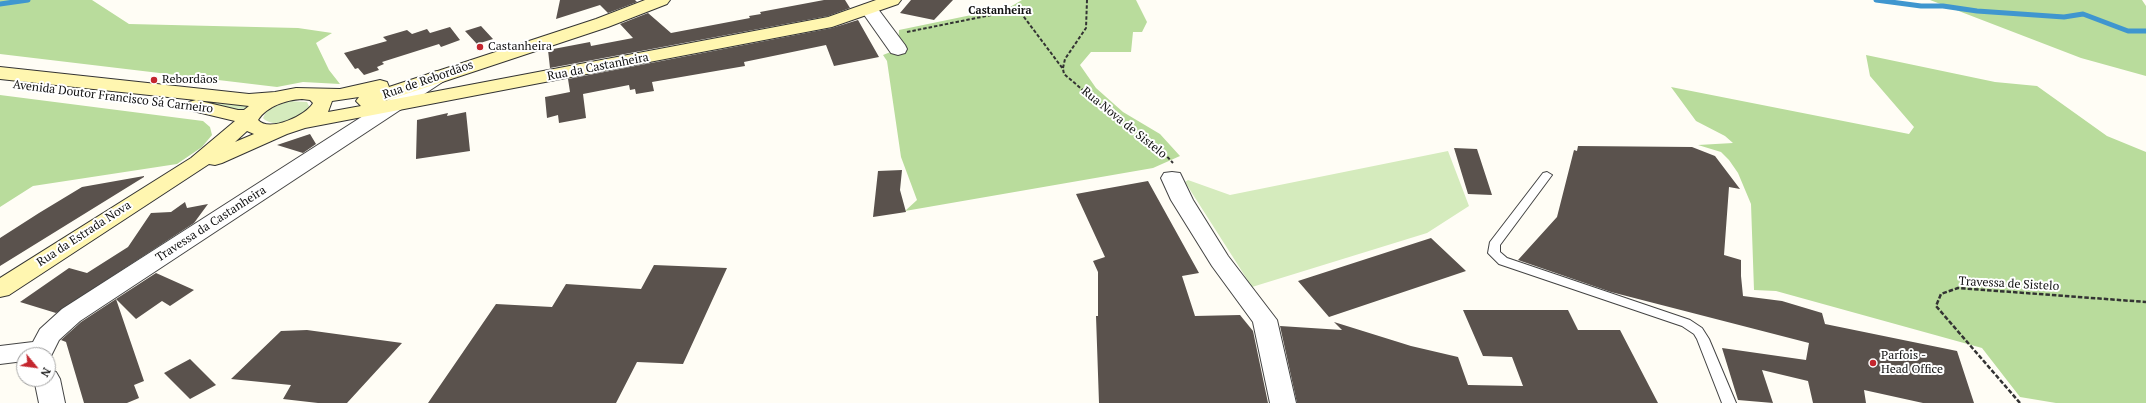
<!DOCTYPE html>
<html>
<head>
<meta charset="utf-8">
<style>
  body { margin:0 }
  #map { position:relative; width:2146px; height:403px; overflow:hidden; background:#fffdf5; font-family:"PT Serif",serif }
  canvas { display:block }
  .north { position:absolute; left:16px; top:347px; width:40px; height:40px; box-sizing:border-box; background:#fff; border:1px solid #a0a0a0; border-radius:50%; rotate:119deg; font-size:11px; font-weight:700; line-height:16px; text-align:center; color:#111 }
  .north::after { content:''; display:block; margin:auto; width:14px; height:18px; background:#c4262e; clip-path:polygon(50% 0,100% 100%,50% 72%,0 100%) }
</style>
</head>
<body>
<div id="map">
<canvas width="2146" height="403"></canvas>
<div class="north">N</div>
</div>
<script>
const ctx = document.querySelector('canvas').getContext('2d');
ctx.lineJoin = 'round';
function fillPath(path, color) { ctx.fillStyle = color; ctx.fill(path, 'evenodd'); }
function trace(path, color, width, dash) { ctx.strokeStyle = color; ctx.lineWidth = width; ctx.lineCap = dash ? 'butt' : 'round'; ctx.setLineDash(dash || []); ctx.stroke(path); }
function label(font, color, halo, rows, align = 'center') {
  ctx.font = font + ' "PT Serif",serif'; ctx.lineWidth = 4; ctx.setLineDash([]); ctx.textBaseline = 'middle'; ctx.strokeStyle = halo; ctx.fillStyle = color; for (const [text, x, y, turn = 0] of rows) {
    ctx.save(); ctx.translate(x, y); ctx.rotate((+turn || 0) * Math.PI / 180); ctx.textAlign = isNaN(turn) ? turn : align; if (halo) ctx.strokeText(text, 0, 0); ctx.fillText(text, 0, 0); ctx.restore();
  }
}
const green = new Path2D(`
  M197,100L252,104L241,111Z
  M288,101L307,102L310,108C298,118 281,129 265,120L263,118L267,110Z
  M1448,151L1469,206L1427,233L1252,287L1185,182L1188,180L1230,195Z`);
const forest = new Path2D(`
  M0,0H92L129,24L298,28L332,33L316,43L329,70L340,84L303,82L277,87L0,54Z
  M1022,0H1136L1147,22L1142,32H1133L1131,52H1091L1080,65L1096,88L1123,112L1160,134L1180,156L1153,168L905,211L917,200L901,157L887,61L883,55L898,49L899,30L1010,7Z
  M1930,0H2142L2146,6V76L2081,58Z
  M1866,55L1995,82L2037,86L2107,136L2146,152V403H2056L2020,397L1982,348L1776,291L1754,290L1751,204L1738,173L1729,160L1721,152L1698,145L1733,143L1725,136L1696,121L1671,87L1909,134L1914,127L1870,76Z
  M0,95L203,121L210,127L212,135L202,147L177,164L33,186L0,207Z`);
const stream = new Path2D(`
  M1876,0L1921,6H1943L1977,11L2064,17L2083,14L2128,31H2146
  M0,4L28,0`);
const building = new Path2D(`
  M560,0H635L637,2L608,13L600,5L556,19Z
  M824,0H845L850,8L828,16L550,68L548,50L590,42L591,46L633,38L620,24L648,13L671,33L750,18L749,16L761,14L760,12Z
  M911,0H953L934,20L900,13Z
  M858,20L879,57L834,66L826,45L744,62L745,66L652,82L654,91L636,94L635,89L630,90L629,85L583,94L586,118L559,123L558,115L547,118L545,97L570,92L568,79L832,28Z
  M481,26L493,39L477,44L465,31Z
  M450,27L460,40L441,47L439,44L382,62L384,64L377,67L379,70L364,75L358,68L355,69L344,53L387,41L383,37L407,30L412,34L427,29L430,33Z
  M466,112L470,151L416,159L417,120L448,113L447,116Z
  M310,134L316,144L303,153L277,145Z
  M1578,146L1692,147L1715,156L1740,189L1729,187L1724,255L1741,260V276L1743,296L1782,301L1822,313L1825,324L1957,351L1974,403H1923L1864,390L1866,403H1813L1808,381L1762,370L1773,403L1738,400L1722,348L1806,360L1809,343L1611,292L1518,260L1557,217L1574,150L1577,151Z
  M1454,148L1477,149L1492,195L1468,194Z
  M902,170L900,190L906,212L873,217L878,171Z
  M144,176V177L0,266V238L39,213L82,187Z
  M1148,181L1199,273L1182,276L1195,316L1240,315L1253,331L1268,403H1099L1096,316H1098V272L1093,261L1105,257L1076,194Z
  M185,202L187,208L208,204L194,223L56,313L20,302L69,268L87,273L128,247L151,213L171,212Z
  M1431,238L1466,271L1329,317L1298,281Z
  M654,265L727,268L683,364L637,362L616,403H428L496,304L552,307L566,284L641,289Z
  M156,273L194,290L170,306L162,301L136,319L116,299Z
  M116,299L144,381L134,385L139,398L127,403H84L66,342L61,340L81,322Z
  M1463,310H1568L1578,330H1620L1658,403H1297L1280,326L1342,330L1334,322L1411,346L1458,357L1468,385L1523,386L1512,357L1483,356Z
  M307,330L402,343L347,403H318L283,399L291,385L231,379L281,331Z
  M190,359L216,385L190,399L164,373Z`);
const pathFar1 = new Path2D(`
  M907,32L1011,11L1021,13L1063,69L1064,74L1104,108L1108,114L1161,150L1173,163
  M1063,68L1065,59L1086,28L1087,0`);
const path = new Path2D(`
  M2020,403L1936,306L1941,294L1958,288L2146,302`);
const lane = new Path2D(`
  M1547,172L1552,175L1500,245V252L1507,258L1690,320L1702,328L1709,339L1736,403H1722L1697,339L1694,334L1682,326L1499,264L1488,253L1490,242L1543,173Z`);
const street = new Path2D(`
  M869,4L875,5L905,45L907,49L905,53L898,55L891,53L860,9L863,5Z
  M437,71L444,73L447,77L444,81L80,321L59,340L51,356L24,355V361L0,364V346L33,342L40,329L62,309L430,73Z
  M1172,172L1180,173L1193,200L1228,256L1277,320L1296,403H1270L1253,322L1212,266L1171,200L1161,178L1164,173Z
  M48,370L56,372L60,379L65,403H39L34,379H48Z`);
const secondary = new Path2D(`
  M645,0H670L667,4L608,27L385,101L828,17L876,0H901L898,4L832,27L305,128L287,134L222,163L215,165L209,164L9,295L0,297V278L191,158L235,121L189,110L186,106L189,102L196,100L0,79V67L249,94L275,92L296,88L340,89L380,80L387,82L389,87L596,19ZM359,97L356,101L361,106L328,112L332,101ZM302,99L310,100L313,103C307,115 269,133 258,120C267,106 286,100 302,99ZM196,100L249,106L244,110H238ZM247,131L254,134L235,142Z`);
const markers = [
  [480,47,4,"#c4262e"],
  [154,80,4,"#c4262e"],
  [1873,363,4,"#c4262e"]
];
const farNeighbourhoodnames = [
  ["Castanheira",1000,11]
];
const poiNames = [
  ["Castanheira",488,47],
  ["Rebordãos",162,80],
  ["Parfois -",1881,356],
  ["Head Office",1881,370]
];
const streetNames = [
  ["Rua da Castanheira",598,67,-11],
  ["Rua de Rebordãos",428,80,-19],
  ["Avenida Doutor Francisco Sá Carneiro",113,97,7],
  ["Rua Nova de Sistelo",1124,123,39],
  ["Travessa da Castanheira",211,224,-33],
  ["Rua da Estrada Nova",84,234,-33],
  ["Travessa de Sistelo",2009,284,3]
];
fillPath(green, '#d5ebbd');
fillPath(forest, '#b9dc9c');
trace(stream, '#3f96cf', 5);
fillPath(building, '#5a524d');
trace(lane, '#444', 2);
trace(street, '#444', 2);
trace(secondary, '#333', 2);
trace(pathFar1, '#333', 2, [3.5, 2]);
trace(path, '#333', 2.5, [4.5, 2]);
fillPath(lane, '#fff');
fillPath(street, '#fff');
fillPath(secondary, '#fff6b0');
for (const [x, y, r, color] of markers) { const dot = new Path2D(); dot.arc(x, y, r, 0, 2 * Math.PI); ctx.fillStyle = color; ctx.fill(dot); trace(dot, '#fff', 1.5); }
label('bold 11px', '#111', '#fff', farNeighbourhoodnames);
label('12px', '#111', '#fff', poiNames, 'left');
label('12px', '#111', '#fff', streetNames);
</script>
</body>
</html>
